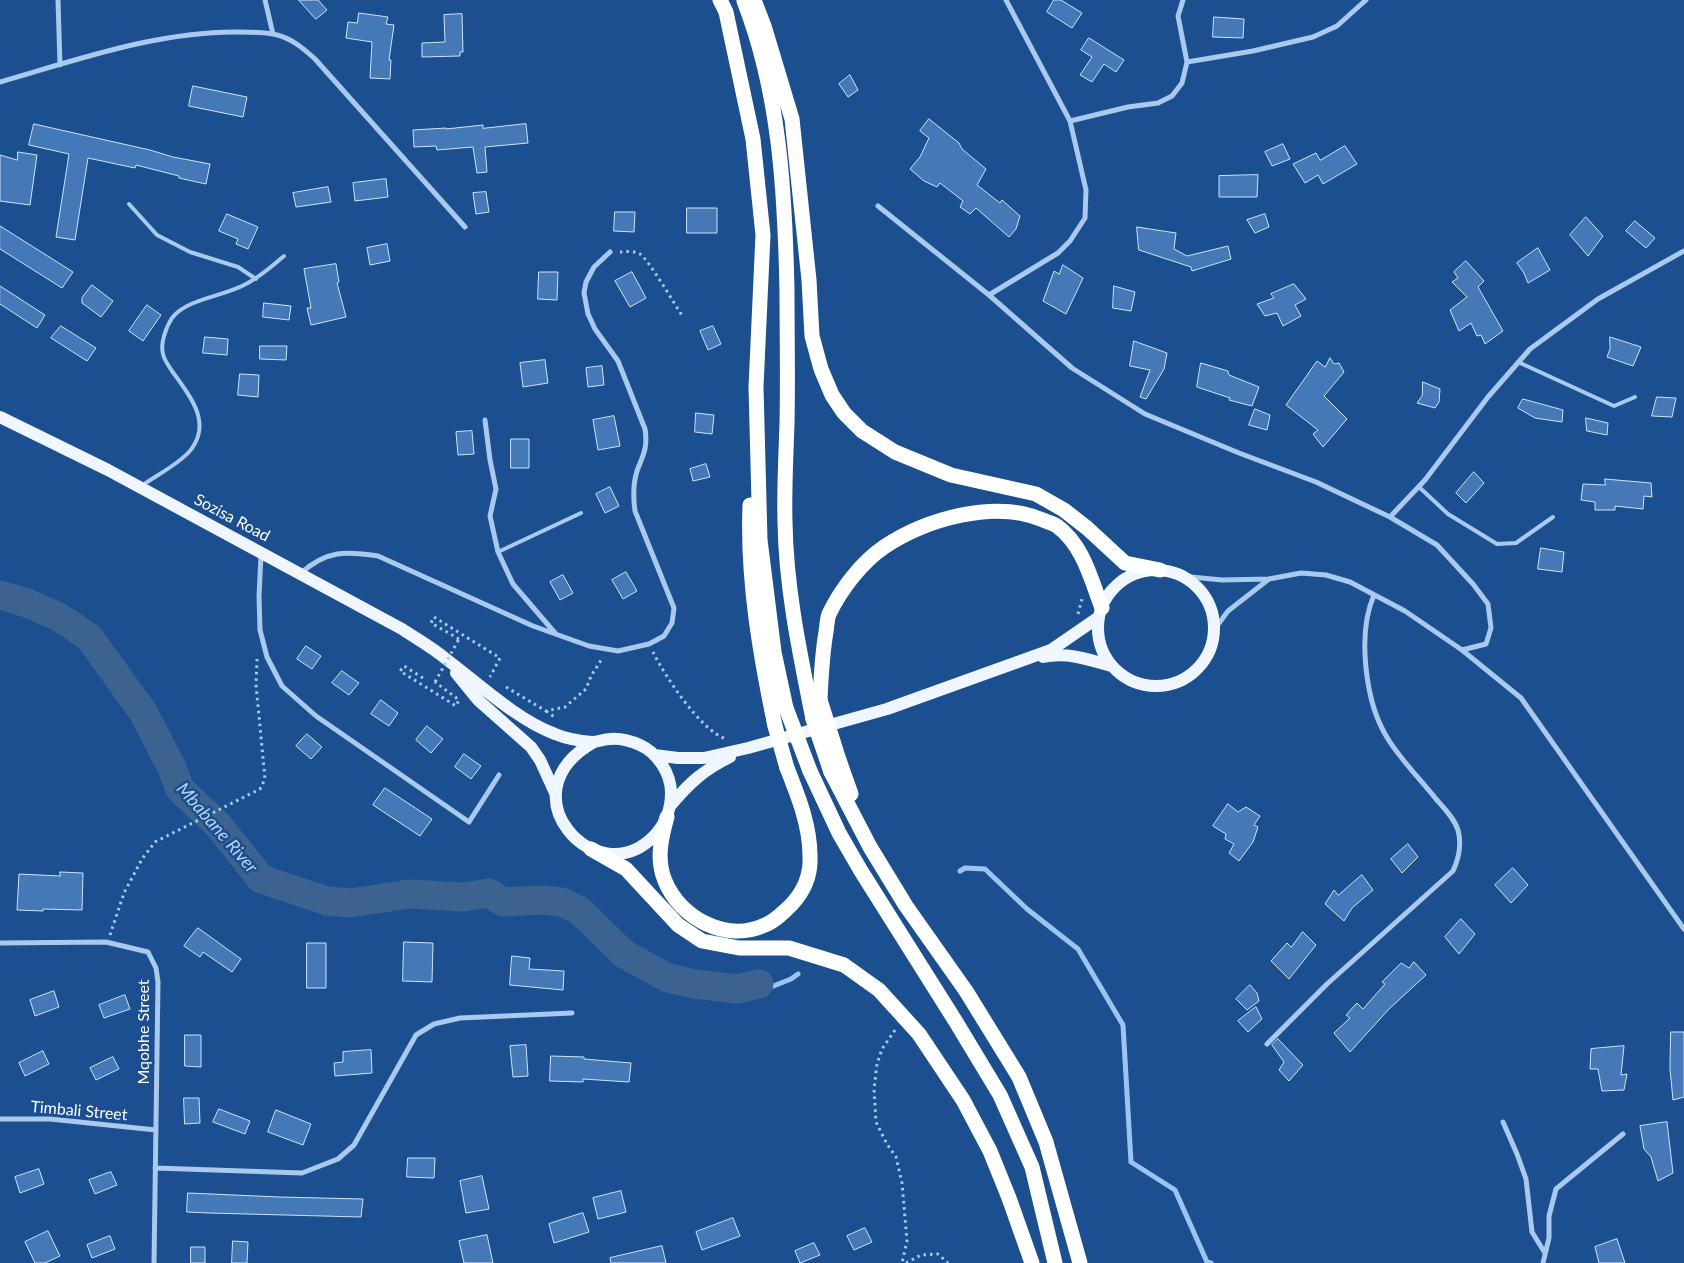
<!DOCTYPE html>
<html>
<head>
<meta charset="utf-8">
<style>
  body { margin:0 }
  canvas { display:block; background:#1b4f8f }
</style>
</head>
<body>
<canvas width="1684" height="1263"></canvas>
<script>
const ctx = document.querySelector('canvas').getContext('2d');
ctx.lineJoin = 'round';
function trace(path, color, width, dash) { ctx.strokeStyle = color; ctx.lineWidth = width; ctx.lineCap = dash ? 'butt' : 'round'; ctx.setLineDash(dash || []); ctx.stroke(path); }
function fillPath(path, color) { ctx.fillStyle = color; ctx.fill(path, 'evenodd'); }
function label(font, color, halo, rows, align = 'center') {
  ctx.font = font + ' Lato,sans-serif'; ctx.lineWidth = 5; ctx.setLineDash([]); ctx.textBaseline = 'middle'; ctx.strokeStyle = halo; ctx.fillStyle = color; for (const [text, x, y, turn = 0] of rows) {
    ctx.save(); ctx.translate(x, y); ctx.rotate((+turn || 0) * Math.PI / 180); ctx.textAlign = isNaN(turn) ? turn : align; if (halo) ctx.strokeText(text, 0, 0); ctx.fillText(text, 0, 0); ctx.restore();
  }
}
const stream = new Path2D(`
  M960,871L965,868L985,869L1027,909L1078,949L1123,1025L1131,1162L1175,1190L1207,1262L1211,1263
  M759,984L771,987L791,979L798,974`);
const river = new Path2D(`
  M0,595L27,603L59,617L89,637L143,712L171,766L180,789L218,825L261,879L327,901L350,903L409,894L464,897L489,893L503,902L542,900L562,902L579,910L624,954L668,978L695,984L737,989L759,984`);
const building = new Path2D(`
  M299,0H318L327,10L316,19Z
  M1054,0H1061L1082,13L1072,28L1047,12Z
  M359,13L388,17L386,24L394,25L389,60H391L390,79L370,78L372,42L346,38L348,22L357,23Z
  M462,14L463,52H460V56L422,57V43L445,42L444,15Z
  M1214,17L1244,19L1243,38L1213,37Z
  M1089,38L1124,60L1116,72L1104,64L1092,82L1080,75L1092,57L1081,50Z
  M850,75L858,90L848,97L839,84Z
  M193,86L247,97L243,117L189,106Z
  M929,119L959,143L962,149L986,169L977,185L1000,203L1002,200L1020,216L1016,229L1009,237L976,208L970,214L960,207L963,201L940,183L937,187L924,181L910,169L920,157L929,138L920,131Z
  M34,124L150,150L173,157L210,164L206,184L179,178V176L136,165L135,168L88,158L75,240L56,237L69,154L29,145Z
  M526,124L528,143L485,147L487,172L477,173L473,147L437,150L436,146L414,147L413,130L446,128V129L483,125V128Z
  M1283,144L1290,159L1272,166L1265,152Z
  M1345,146L1357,164L1323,184L1318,175L1305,183L1293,164L1316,153L1320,160Z
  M18,152L37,155L30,205L0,201V155L17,160Z
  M1258,175L1257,197H1219V176Z
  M386,179L388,197L355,201L353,183Z
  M328,187L331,202L296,207L293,193Z
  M486,192L489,212L476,214L473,193Z
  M687,208H717V233H687Z
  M615,212H635L634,232L614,231Z
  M227,214L258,227L248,249L236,244L238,239L219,231Z
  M1265,214L1269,227L1255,233L1247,220Z
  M1586,217L1603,236L1588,256L1570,235Z
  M1635,221L1655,238L1646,248L1626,231Z
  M0,226L73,272L62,288L0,249Z
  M1137,227L1176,233L1174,249L1187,256L1228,246L1231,259L1192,271L1191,267L1139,250Z
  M387,244L390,261L370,265L367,248Z
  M1538,248L1550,270L1528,283L1524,273L1517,263Z
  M1466,261L1484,281L1478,287L1503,331L1485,344L1481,335L1477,336L1471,323L1459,331L1450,310L1467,297L1452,282L1458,278L1454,272Z
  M336,264L339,282L337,283L346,317L311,325L307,308H311L304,269Z
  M1063,265L1083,278L1066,314L1043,301L1054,271L1059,274Z
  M539,272H558L557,300L538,299Z
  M632,272L646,298L630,307L615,281Z
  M1294,284L1306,299L1295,305L1301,316L1283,326L1277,313L1265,316L1257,304L1274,298L1271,294Z
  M92,285L113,301L101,317L82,303V298Z
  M0,286L45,315L37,328L0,304Z
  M1114,286L1135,292L1131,311L1113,308Z
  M264,303L291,306L289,320L263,317Z
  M147,305L161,315L143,341L129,331Z
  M61,326L96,348L87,361L51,338Z
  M713,326L721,344L708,350L700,331Z
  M205,337L228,339L227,355L203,353Z
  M1610,337L1641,347L1633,366L1607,357L1610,349Z
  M1134,341L1167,353L1164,369L1146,399L1140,397L1150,370L1130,366Z
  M260,346H287L286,360L260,359Z
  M1330,358L1334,364L1339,363L1344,372L1324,396L1347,419L1323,447L1313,434L1318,430L1286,405L1317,361L1325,367Z
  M545,360L548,383L523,387L520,363Z
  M1201,363L1228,371L1229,375L1259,387L1252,406L1229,400L1230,398L1197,387Z
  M602,366L604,385L588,387L586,368Z
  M240,374L259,375L258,397L238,395Z
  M1423,382L1440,389L1439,402L1435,408L1417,403L1422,396Z
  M1657,397L1676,398L1672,417L1652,416Z
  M1523,399L1563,410L1562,422L1535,418L1518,408Z
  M1255,409L1270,415L1267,430L1249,425Z
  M696,413L714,415L712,434L695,432Z
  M614,416L620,446L598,450L593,420Z
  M1586,418L1608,423L1607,435L1587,431Z
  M472,431L474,454L458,455L456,432Z
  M511,439H529V468H511Z
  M706,464L710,477L693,481L690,469Z
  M1474,472L1484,483L1466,503L1456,493Z
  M1605,479L1651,483L1652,497L1644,496L1643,509L1615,506V510H1595V502L1581,500L1583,484L1605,485Z
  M610,487L619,506L605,513L596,494Z
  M1541,548L1564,552L1562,572L1538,569Z
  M626,572L637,591L623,599L612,580Z
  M563,575L573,593L560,600L550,582Z
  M306,646L321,656L312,669L297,659Z
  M342,671L359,683L349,695L332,683Z
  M381,700L398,713L389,726L371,714Z
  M427,726L443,739L431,753L416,740Z
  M307,734L322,747L311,759L296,746Z
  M464,754L481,766L471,779L455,767Z
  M385,788L432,819L420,836L373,805Z
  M1228,804L1238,812L1246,807L1260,816L1254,825L1258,827L1253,842L1239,861L1229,853L1234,844L1225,839L1226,834L1213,826Z
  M1408,844L1418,857L1402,873L1391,859Z
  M1513,868L1528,885L1511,903L1495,885Z
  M60,872L83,873L82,910L43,909V911L17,910L19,874L60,876Z
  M1362,875L1373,890L1352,908L1344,921L1325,904L1334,890L1338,895Z
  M1461,919L1475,934L1459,954L1445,937Z
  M198,928L241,959L232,972L203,952L200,957L184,946Z
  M1303,932L1316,945L1289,979L1271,961L1287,943L1291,947Z
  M404,942L433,943L432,982L403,981Z
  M307,943H326V988H307Z
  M512,956L530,958L529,969L564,971L563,990L510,985Z
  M1414,962L1426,975L1389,1009L1350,1052L1334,1033L1350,1018L1346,1015L1357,1003L1363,1009L1385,984L1382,982L1401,963L1409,968Z
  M1250,985L1257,993L1259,1001L1247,1010L1236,999Z
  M54,991L59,1007L35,1016L30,1000Z
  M125,995L130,1009L104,1018L99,1005Z
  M1256,1007L1262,1019L1248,1032L1238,1021Z
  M1671,1032H1684V1097L1673,1100L1670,1069Z
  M185,1035H201V1067L185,1066Z
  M1278,1039L1303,1065L1289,1081L1279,1070L1284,1062L1272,1045Z
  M526,1045L528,1076L513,1077L510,1046Z
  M1624,1046L1621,1075L1627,1074L1624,1090L1602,1091L1598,1069H1590L1591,1049Z
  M371,1050L372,1073L335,1076L334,1063L343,1062V1052Z
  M43,1051L49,1064L25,1076L19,1063Z
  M551,1056L584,1057V1059L631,1063L629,1082L583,1079V1082L550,1081Z
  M113,1057L119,1069L96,1080L90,1068Z
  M184,1098H199L200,1123L185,1124Z
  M219,1109L250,1121L245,1134L213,1122Z
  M276,1110L311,1124L303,1145L268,1132Z
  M1667,1122L1673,1173L1658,1181L1651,1157L1644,1149L1640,1126Z
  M408,1158H435L434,1178L407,1177Z
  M39,1169L44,1184L20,1193L15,1177Z
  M111,1172L117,1185L95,1194L89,1180Z
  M482,1176L489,1209L466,1213L460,1181Z
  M621,1191L626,1212L598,1219L593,1198Z
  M188,1193L279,1197L363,1199L361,1217L209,1213L187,1212Z
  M583,1213L589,1232L554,1243L549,1224Z
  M733,1218L740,1236L702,1250L696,1232Z
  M865,1228L872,1242L854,1250L847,1236Z
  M48,1231L60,1256L45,1263H35L25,1242Z
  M487,1235L493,1263H464L459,1241Z
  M110,1236L115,1249L92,1258L87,1245Z
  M1617,1239L1625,1263H1599L1595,1247Z
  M233,1241L248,1242L247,1263H232Z
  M814,1243L820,1255L800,1263L795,1251Z
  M662,1246L666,1263H611L610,1258Z
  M191,1247H205V1263H191Z`);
const path = new Path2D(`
  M620,252C626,251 634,251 640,254C649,260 675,305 683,317
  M1078,614L1082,599
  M459,639L431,623L434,617L500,658L490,677
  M653,652C665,676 700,730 726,739
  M423,678L404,666L400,671L456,706L459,700L435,682
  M506,687L546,711L565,707L586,689L591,676L603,657
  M546,711L556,718
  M110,935L124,893L142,859L155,842L260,789L265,779L256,685L257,659
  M895,1030L882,1049L877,1064L874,1089L876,1122L887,1144L896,1157L902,1183L907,1241L902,1263
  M906,1263L921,1255L938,1254L948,1263`);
const service = new Path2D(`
  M129,204L157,235L190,252L238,267L256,279
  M1518,362L1614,406L1635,397
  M143,485C157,475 177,465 189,452C214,423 189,395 172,371C169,366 164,360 163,354C160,344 166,327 172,318C186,299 224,296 244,285C259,278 271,267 284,256
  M1419,487L1448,514L1497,544L1516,543L1553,517
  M498,552L581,513`);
const minor = new Path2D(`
  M58,0L60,65
  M265,0L273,34
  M1187,62L1253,51L1313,37L1337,26L1366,0
  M0,82C77,60 158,31 239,32C250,32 262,32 273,34C290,37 303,48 315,59L465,227
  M1070,121L1128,107L1158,103L1172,96L1182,83L1187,62L1178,16L1183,0
  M878,206L989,295L1072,368L1145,414L1239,453L1316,482L1390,517L1437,545L1473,584L1488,604L1491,628L1486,644L1462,650
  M989,295L1058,253L1070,241L1085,218L1086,190L1070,121L1006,0
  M485,420L490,460L496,489L490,516L498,552L513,584L555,633
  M1390,517L1425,480L1488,397L1530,349L1598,299L1684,251
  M261,555L259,596L260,630L267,657L282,686L316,716L469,822L499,775
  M301,573C327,550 346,551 378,556L533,626L589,646L618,651L649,644L664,636L672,623L674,608L635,511C633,497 633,484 637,471C643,455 648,448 645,429L618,361L595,329L588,314L584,293L586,282L594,267L610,252
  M1181,576L1222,580L1269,579L1301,573L1326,575L1350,582L1405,611L1462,650L1521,698L1684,929
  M1214,630L1228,611L1269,579
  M0,943L106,942L148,952L156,968L158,982L154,1263
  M1267,1044L1327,984L1453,871C1459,858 1462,845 1458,830C1454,818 1444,808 1436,799C1420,779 1401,760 1388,739C1365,703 1357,634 1374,595
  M0,1119H50L156,1130
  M1503,1122L1517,1154L1526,1179L1532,1232L1545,1253
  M155,1168L302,1173L338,1159L354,1145L416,1035L434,1024L460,1018L572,1013
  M1543,1263L1549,1238V1216L1556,1189L1623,1134`);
const primary = new Path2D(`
  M0,417L108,470L402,629C417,639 433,648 446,659C478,683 517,720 555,734C567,739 579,741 592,742C598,742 604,739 610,739C620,738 631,741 640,745C658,753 671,774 671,793C671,810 665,825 653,837C596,894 503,793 594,742
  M1098 628a58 58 0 1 1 116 0a58 58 0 1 1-116 0Z
  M1043,657C1067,652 1088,659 1111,666
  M456,673L478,700L531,747L540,760L556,795
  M654,755L678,758H704L748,748L887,709L1051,650L1099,617
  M671,805C690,782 704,770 730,757`);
const motorway = new Path2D(`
  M720,0L726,12L753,139L763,235L756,387L760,540L774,652L786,708
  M754,0L764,26L792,119L809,280L812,336L821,369L832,395L844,413L862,431L895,452L951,475L1036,494L1064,510L1087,528L1125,563L1160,570
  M744,1C780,93 785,194 787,291C787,335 788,379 787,423C786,456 784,489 785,522C786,589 800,654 813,719
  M750,505C747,579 760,654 775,726
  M820,700C821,677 822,655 826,632C827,626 827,619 829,614C841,589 862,562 884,547C926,519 995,499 1043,520C1047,522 1053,523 1057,526C1083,545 1091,579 1102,608
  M839,760L851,794
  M810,771L839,833L861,871L956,1022L1000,1095L1032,1167L1055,1263
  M831,772L870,847L906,906L966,991L1019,1077L1046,1142L1080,1263
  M667,817C661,838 656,860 665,881C680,918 726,943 765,925C775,921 784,912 792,904C804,891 811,874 810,856C810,825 798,796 787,768
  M591,849L626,869L678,925L702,941L739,948H789L844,965L879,990L919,1034L963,1100L990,1151L1009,1198L1032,1263`);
const pathBridge = new Path2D(`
  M435,682L459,639`);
const motorwayBridge = new Path2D(`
  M820,700L839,760
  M786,708L810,771
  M813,719L831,772
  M775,726L787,768`);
const streetNames = [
  ["Sozisa Road",232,518,28],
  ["Mqobhe Street",144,1032,-90],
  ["Timbali Street",79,1111,5]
];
const waterNames = [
  ["Mbabane River",217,828,49]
];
trace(stream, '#9cc4f0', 5);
trace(river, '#3c6290', 29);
fillPath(building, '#4478b7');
trace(building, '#cfe3fa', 1);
trace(path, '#a9c9ee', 3, [2.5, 4]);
trace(service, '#a9c9ee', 4);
trace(minor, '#a9c9ee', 5);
trace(primary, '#f0f6ff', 12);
trace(motorway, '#fff', 15);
trace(pathBridge, '#a9c9ee', 3, [2.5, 4]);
trace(motorwayBridge, '#fff', 15);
label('16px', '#fff', '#1b4f8f', streetNames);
label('italic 18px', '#b5d3f5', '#1b4f8f', waterNames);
</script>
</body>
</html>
